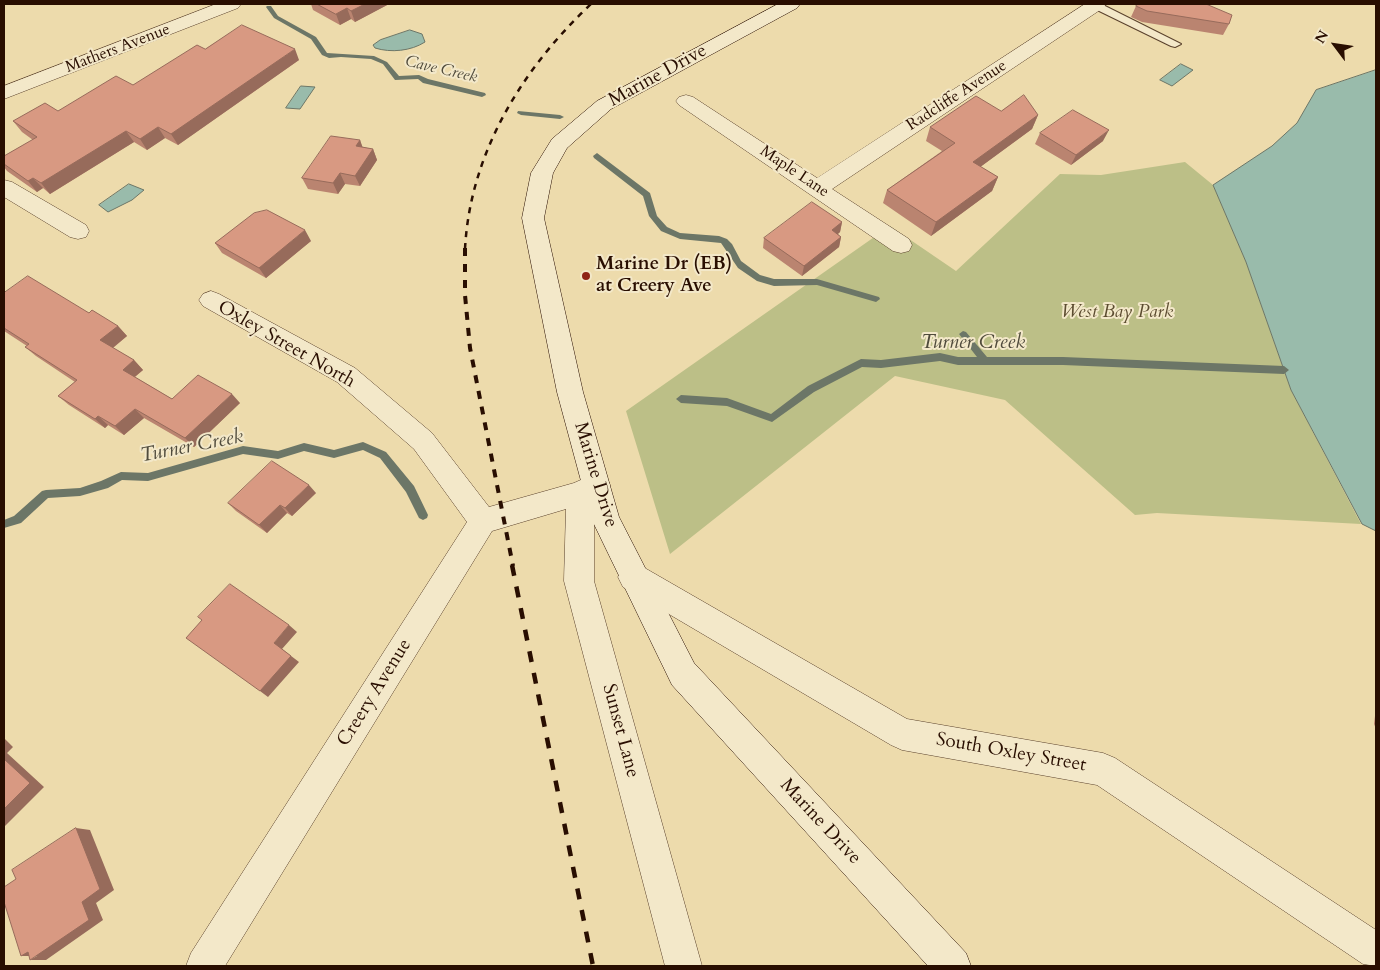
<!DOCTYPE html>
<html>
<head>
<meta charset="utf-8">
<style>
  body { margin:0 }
  #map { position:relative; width:1380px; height:970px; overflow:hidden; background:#eddbac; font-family:Cardo,serif }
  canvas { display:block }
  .frame { position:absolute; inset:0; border:5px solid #290e01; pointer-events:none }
  .north { position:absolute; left:1310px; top:20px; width:50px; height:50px; -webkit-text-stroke:4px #f3e8c9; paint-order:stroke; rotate:301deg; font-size:14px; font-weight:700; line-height:20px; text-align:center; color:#290e01 }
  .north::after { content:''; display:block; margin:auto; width:18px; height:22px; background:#290e01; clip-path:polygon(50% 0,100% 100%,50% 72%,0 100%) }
</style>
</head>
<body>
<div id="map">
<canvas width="1380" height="970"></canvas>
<div class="frame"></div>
<div class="north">N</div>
</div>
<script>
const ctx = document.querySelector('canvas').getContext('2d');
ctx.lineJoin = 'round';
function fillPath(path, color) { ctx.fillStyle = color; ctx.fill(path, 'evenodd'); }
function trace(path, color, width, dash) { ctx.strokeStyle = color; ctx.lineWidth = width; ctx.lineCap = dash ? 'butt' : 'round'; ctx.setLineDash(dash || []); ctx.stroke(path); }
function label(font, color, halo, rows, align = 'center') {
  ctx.font = font + ' Cardo,serif'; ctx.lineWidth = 4; ctx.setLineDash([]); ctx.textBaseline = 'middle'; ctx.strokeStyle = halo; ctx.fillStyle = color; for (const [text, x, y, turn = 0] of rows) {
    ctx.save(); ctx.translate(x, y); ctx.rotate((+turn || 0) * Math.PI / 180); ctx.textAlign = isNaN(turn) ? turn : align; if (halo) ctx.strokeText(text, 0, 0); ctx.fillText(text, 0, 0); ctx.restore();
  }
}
const green = new Path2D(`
  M1185,162L1213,185L1246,262L1291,390L1361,524L1157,513L1135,515L1005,400L895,376L670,554L626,411L890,226L956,271L1060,174L1101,175Z`);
const water = new Path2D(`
  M410,30L422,34L425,42C411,51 391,53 375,48L373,45L380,40Z
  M1181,64L1193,70L1172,86L1160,80Z
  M1376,70V531L1362,524L1291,390L1246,262L1213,185L1272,146L1297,123L1316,90Z
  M301,86L315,87L300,109L286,108Z
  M129,184L144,190L132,200L108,212L99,205Z`);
const stream = new Path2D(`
  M267,6H271L278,16L316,37L327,53L374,56L387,62L399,76L419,75L428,79L485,93L486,95L482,97L423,83L418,79L395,80L383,64L371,59L341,57L329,58L322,55L311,39L274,18L266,7Z
  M518,111L560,115L564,117L560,119L521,115L517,113Z
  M597,153L650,193L657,216L667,227L680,233L719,236L727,239L732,244L741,261L760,275L774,279H817L879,297L880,299L876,302L817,285L774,286L757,281L738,268L721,243L680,239L661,231L649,216L643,196L594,158L593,156Z
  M963,331L966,332L987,357H1063L1284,366L1289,370L1284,374L1063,365H958L940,361L881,368L862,367L814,392L772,422L727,406L681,403L676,399L681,395L727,398L771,414L808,386L861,359L881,360L940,353L958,357H977L959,334Z
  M363,442L386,452L414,486L428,515L427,518L423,520L419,518L406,492L380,458L363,450L334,458L304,451L278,459L243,454L148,481L122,480L108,488L80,496L48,498L21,523L4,528V520L14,516L42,491L46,490L80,488L101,481L121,472L148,473L243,446L278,451L304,443L334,450Z`);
const service = new Path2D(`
  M1091,4H1101L1181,44L1175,47L1171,46L1091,7Z`);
const minor = new Path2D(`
  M216,4H241L238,8L4,99V86Z
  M1085,4H1106L1103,8L832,189L909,239L912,245L909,251L901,253L893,251L679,105L676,101L679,97L686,95L693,97L817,178Z
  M4,180L12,182L86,225L89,231L86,237L78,239L70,237L4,197Z
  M211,291L219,294L355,368L432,433L489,507L574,483L596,473L606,477L610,485L606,493L594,499V581L702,966H665L564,581L566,509L492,531L225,966H186L191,953L467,522L414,449L337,382L203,306L199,300L203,294Z
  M633,563L643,567L907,719L1103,753L1115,758L1376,930V966L1363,964L1097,785L902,750L891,745L623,587L618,577L623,567Z`);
const secondary = new Path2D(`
  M778,4H800L797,8L611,109L567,148L553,173L544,218L583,392L619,517L694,663L966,953L971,966H928L672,685L591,518L557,392L522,218L531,173L552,139L597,101Z`);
const railFar2 = new Path2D(`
  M465,249C470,153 522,69 591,4`);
const railFar1 = new Path2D(`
  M465,248V295L470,348L513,566`);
const rail = new Path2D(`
  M512,565L593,966`);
const wall = new Path2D(`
  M311,4H389L355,22L351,19L340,25L313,10Z
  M1136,6L1229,24L1223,35L1142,22L1131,17Z
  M205,49L299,60L178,145L165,138L147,150L134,142L50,194L43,188L37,192L7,171L4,167V156L33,140L22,132L13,121L58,111L133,85Z
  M1001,111L1038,115L1032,129L980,167L998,177L992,191L931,236L883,203L887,190L942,151L926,141L930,127Z
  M1040,133L1103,141L1071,165L1035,144Z
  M360,140L362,147L373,149L377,160L360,186L345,184L338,194L308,189L302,178Z
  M842,222L840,232L838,234L841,237L839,247L802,276L763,248L764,238Z
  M311,241L266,278L222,253L215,243Z
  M4,293L89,313L118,326L127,336L113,348L134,360L143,370L135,377L172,399L240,403L194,447L144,418L124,435L108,425L105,428L69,405L58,396L75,382L36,356L25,347L27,346L4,331Z
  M316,493L292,516L287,513L267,533L236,511L228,503Z
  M1376,714V729L1374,724L1375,716Z`);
const shadedWall = new Path2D(`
  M365,4H389L355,22L351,11Z
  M347,8L351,19L340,25L336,14Z
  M295,49L299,60L178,145L171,134Z
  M1038,115L1032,129L968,176L973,162Z
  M158,127L165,138L147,150L140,139Z
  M1109,130L1103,141L1071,165L1076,155Z
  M126,131L134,142L50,194L41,183Z
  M360,140L364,151L356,146Z
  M373,149L377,160L360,186L355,176Z
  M340,173L345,184L338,194L333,183Z
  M998,177L992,191L931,236L936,222Z
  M33,178L43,188L37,192L28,181Z
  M842,222L840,232L830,240L832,230Z
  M305,230L311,241L266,278L259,268Z
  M841,237L839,247L802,276L804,266Z
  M118,326L127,336L110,350L100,340Z
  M134,360L143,370L132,379L123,370Z
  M232,394L240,403L194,447L185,438Z
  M135,409L144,418L124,435L115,426Z
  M98,416L108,425L105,428L95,419Z
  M309,485L316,493L292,516L285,508Z
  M280,505L287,513L267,533L259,525Z
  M289,625L297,632L282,649L299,662L268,697L260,691L274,643Z
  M4,738L13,747L7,753L44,787L4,827Z
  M76,828L90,830L114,890L96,903L103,920L46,960H30L37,956H21L82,902Z`);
const building = new Path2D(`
  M317,4H365L351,11L347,8L336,14Z
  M1139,4H1206L1232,15L1229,24L1147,11L1136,6Z
  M242,25L295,49L171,134L158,127L140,139L126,131L41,183L33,178L28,181L4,164V156L37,137L13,121L45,103L58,111L116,76L133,85L197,45L205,49Z
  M1024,95L1038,115L973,162L998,177L936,222L887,190L955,143L930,127L976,96L1001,111Z
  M1073,110L1109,130L1076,155L1040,133Z
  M331,136L360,140L356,146L373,149L355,176L340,173L333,183L302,178Z
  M812,202L842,222L832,230L841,237L804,266L764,238Z
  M267,210L305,230L259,268L215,243L254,213Z
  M28,276L89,313L92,310L118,326L100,340L134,360L123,370L172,399L198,375L232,394L185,438L135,409L115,426L98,416L95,419L58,396L77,380L25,347L29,344L4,328V293Z
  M272,461L309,485L285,508L280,505L259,525L228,503Z
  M230,584L289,625L274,643L291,656L260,691L186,638L202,620L198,617Z
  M4,759L30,783L4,809Z
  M76,828L100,889L82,902L89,920L30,960L28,952L21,956L4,902V887L16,879L12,870Z`);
const markers = [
  [586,276,5,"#8f2418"]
];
const farStreetnames = [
  ["Mathers Avenue",118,49,-21],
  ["Radcliffe Avenue",957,96,-33],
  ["Maple Lane",794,172,34]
];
const farWaternames = [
  ["Cave Creek",441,70,13]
];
const streetNames = [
  ["Marine Drive",658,76,-29],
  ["Oxley Street North",286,345,30],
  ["Marine Drive",595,475,73],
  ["Creery Avenue",375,693,-58],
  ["Sunset Lane",620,731,75],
  ["South Oxley Street",1011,753,10],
  ["Marine Drive",820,822,47]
];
const poiNames = [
  ["Marine Dr (EB)",596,265],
  ["at Creery Ave",596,287]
];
const parkNames = [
  ["West Bay Park",1117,313]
];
const waterNames = [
  ["Turner Creek",973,343],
  ["Turner Creek",192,447,-11]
];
fillPath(green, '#bcbf87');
fillPath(water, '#99bbab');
trace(water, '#6c7667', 1);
fillPath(stream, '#6c7667');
trace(service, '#5a412c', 2);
trace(minor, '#5a412c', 1);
trace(secondary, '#290e01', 1);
fillPath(service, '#f3e8c9');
fillPath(minor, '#f3e8c9');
fillPath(secondary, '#f3e8c9');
trace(railFar2, '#290e01', 2.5, [6, 6]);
trace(railFar1, '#290e01', 4, [8, 8]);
trace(rail, '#290e01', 4.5, [11, 11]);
fillPath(wall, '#ba8470');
fillPath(shadedWall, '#976b5b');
fillPath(building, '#d89982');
trace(building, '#976b5b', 1);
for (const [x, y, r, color] of markers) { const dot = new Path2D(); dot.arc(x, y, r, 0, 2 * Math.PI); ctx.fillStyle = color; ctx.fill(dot); trace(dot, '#f3e8c9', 2); }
label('16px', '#290e01', '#f3e8c9', farStreetnames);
label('italic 16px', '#504b3c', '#f3e8c9', farWaternames);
label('19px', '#290e01', '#f3e8c9', streetNames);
label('bold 19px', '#290e01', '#f3e8c9', poiNames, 'left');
label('italic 19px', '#5c4c30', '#f3e8c9', parkNames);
label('italic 20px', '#504b3c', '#f3e8c9', waterNames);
</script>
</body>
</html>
